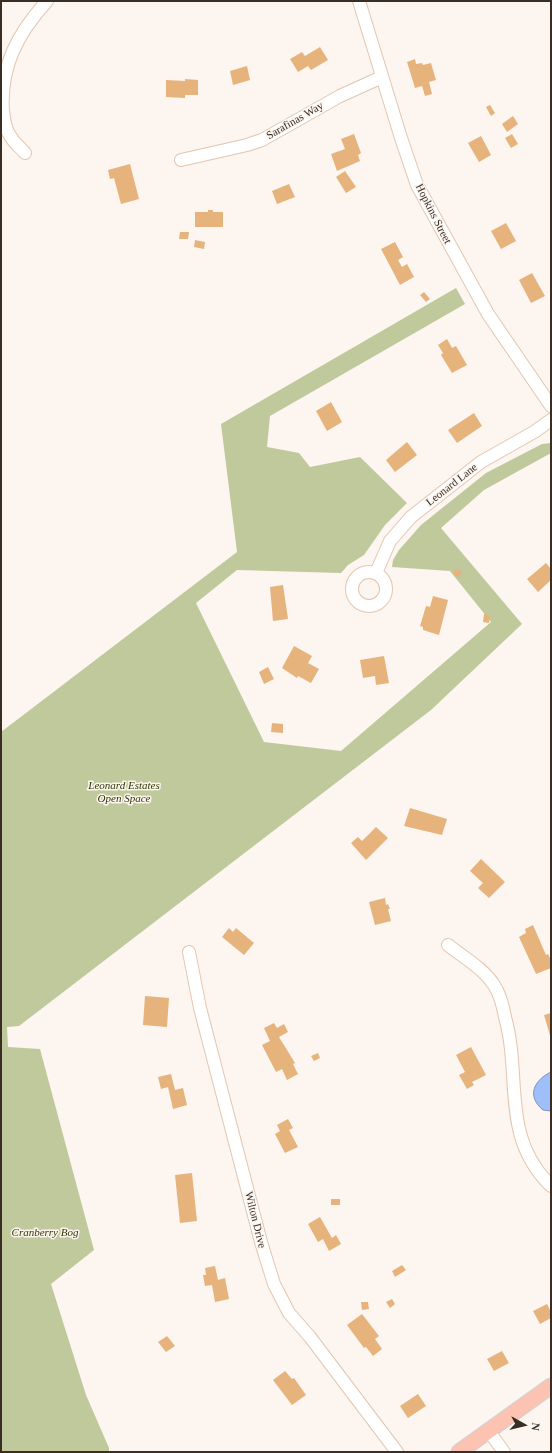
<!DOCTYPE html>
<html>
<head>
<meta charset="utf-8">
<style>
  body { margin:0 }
  #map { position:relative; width:552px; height:1453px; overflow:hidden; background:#fcf5f0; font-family:Georgia,serif }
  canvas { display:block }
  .frame { position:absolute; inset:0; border:2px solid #392d24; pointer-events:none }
  .north { position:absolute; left:504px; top:1405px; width:40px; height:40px; -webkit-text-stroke:3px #fcf5f0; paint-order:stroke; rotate:98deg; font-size:11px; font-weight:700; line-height:16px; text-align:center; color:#392d24 }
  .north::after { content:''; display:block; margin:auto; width:14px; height:18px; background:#392d24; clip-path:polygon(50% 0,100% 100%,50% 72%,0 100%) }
</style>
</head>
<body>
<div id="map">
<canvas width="552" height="1453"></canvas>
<div class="frame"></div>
<div class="north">N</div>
</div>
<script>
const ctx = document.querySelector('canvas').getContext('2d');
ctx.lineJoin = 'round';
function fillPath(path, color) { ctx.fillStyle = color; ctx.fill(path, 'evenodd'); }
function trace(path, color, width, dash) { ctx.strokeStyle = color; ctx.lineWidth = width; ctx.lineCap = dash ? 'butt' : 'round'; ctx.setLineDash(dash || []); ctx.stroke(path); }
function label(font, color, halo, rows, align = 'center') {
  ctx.font = font + ' Georgia,serif'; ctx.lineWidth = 3; ctx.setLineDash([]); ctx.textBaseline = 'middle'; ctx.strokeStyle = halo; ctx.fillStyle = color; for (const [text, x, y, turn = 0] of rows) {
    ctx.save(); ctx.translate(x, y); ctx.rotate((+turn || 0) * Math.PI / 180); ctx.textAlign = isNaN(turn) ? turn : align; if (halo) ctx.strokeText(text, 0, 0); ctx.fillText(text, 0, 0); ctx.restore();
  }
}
const green = new Path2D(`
  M456,288L465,304L270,416L267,447L299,453L310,467L360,457L407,503L385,525L364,555L348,565L341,573L237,570L196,603L264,742L341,751L491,622L450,571L392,567L393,560L399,550L421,525L486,473L542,444L551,443V453L484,490L441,528L522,624L431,710L19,1026L7,1027L8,1047L40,1049L94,1250L51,1284L86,1395L109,1448V1452H1V732L237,552L221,424Z`);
const water = new Path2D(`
  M551,1072V1111L543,1110C526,1096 534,1080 551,1072Z`);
const building = new Path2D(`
  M320,47L328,60L311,70L308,66L298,72L290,59L302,52L305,56Z
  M415,59L416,64L422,63L423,65L431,63L436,80L429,82L432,94L425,96L422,86L415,88L407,62Z
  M247,66L250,80L233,85L230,71Z
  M185,79L198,80V95H185V98L166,97V80L185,81Z
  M490,105L495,113L491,116L486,107Z
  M513,116L518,124L507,132L502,124Z
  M354,134L361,153L358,155L360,161L337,171L331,154L345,149L341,139Z
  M512,134L518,144L511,148L505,138Z
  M481,136L491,155L479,162L468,143Z
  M130,164L139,199L121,204L114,178L110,179L108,170Z
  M345,171L356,187L346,193L336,177Z
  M289,184L295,197L277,204L272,191Z
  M208,210H213V212H223V227H195V212H208Z
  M506,223L516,241L501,249L491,231Z
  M180,232H189L188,239H179Z
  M195,240L205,242L204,249L194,247Z
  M395,242L403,257L398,260L402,267L407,264L414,277L400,285L381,249Z
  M532,273L545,296L531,303L519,280Z
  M424,292L430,299L426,302L420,295Z
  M447,339L452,348L456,346L467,365L452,373L441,355L443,353L438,345Z
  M331,402L342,422L327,431L316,411Z
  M474,413L482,426L457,443L448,430Z
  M407,442L417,455L395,472L386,460Z
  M546,563L551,569V580L538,592L527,579Z
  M455,569L462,571L460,577L453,575Z
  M283,585L288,619L273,621L270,587Z
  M433,596L448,600L439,635L423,630V627L420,626L426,606L430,607Z
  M484,614L490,615L489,623L483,622Z
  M294,646L312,656L308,663L319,669L311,683L298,676L297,678L282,668Z
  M384,656L389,683L376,685L375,676L363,678L360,660Z
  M268,667L274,679L264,684L259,672Z
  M272,723L283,724V733L271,732Z
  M410,808L447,819L442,835L404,826Z
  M376,827L388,838L366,860L351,843L358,837L362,841Z
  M481,859L505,882L489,898L478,888L483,883L470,871Z
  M385,898L386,905L388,904L390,909H388L391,921L375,925L369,902Z
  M533,925L546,955L548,954L551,960V968L536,974L519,937L526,933L525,929Z
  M229,928L233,932L236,928L254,943L244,955L222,937Z
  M145,996L169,998L167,1027L143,1025Z
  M551,1013V1039L544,1015Z
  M274,1023L277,1028L284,1024L288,1032L279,1037L295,1063L293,1064L298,1074L287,1080L282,1069L276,1072L262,1045L270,1041L264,1028Z
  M471,1047L486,1075L472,1082L474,1085L467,1089L459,1075L465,1072L456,1055Z
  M318,1053L320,1058L314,1061L311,1056Z
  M171,1074L175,1090L183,1088L187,1105L173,1109L168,1087L161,1089L158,1077Z
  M288,1119L293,1128L289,1130L298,1147L285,1153L275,1134L280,1131L277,1125Z
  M192,1173L197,1221L180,1223L175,1175Z
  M331,1199H340V1205H331Z
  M320,1217L332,1238L336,1235L341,1244L329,1251L323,1239L318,1242L308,1224Z
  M402,1265L406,1270L395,1277L392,1271Z
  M215,1266L218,1280L225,1278L229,1299L215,1302L212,1285L205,1286L203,1275H206L205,1268Z
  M392,1299L395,1304L390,1308L386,1302Z
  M361,1302H368L369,1309L362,1310Z
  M547,1304L551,1312V1318L540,1324L533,1311Z
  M362,1314L379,1336L375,1339L382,1349L373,1356L366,1347L364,1348L347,1325Z
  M167,1336L175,1346L166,1352L158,1342Z
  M502,1351L509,1363L494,1371L487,1359Z
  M285,1371L292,1379L294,1378L306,1395L292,1405L273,1380Z
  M418,1394L426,1406L408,1418L400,1406Z`);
const minor = new Path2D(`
  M359,1L401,138L417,185L488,314L551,406
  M25,153C21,148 14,143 11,137C5,130 4,120 3,111C0,66 18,33 47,1
  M181,160L247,145L262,140L340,96L382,77
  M352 589a17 17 0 1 1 34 0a17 17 0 1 1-34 0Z
  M376,573L390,541L411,517L481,462L534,432L551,420
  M448,945C463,957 483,968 494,985C500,994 503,1006 505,1017C522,1078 500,1136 551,1186
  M189,952L200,1008L261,1242L274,1284L289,1313L310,1337L397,1452
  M488,1430L504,1452`);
const major = new Path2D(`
  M459,1452L551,1386`);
const streetNames = [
  ["Sarafinas Way",295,121,-30],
  ["Hopkins Street",433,214,63],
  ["Leonard Lane",452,485,-38],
  ["Wilton Drive",255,1220,76]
];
const parkNames = [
  ["Leonard Estates",124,786],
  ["Open Space",124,799],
  ["Cranberry Bog",45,1233]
];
fillPath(green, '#c0c99c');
fillPath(water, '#9fbffb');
trace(water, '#8093ba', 1);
fillPath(building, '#e6b37c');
trace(minor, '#e4c5ae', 14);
trace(major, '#d3d1cf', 17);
trace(minor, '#fff', 12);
trace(major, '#fdc3b2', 15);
label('11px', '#392d24', '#fcf5f0', streetNames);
label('italic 11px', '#303600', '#fcf5f0', parkNames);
</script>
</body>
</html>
